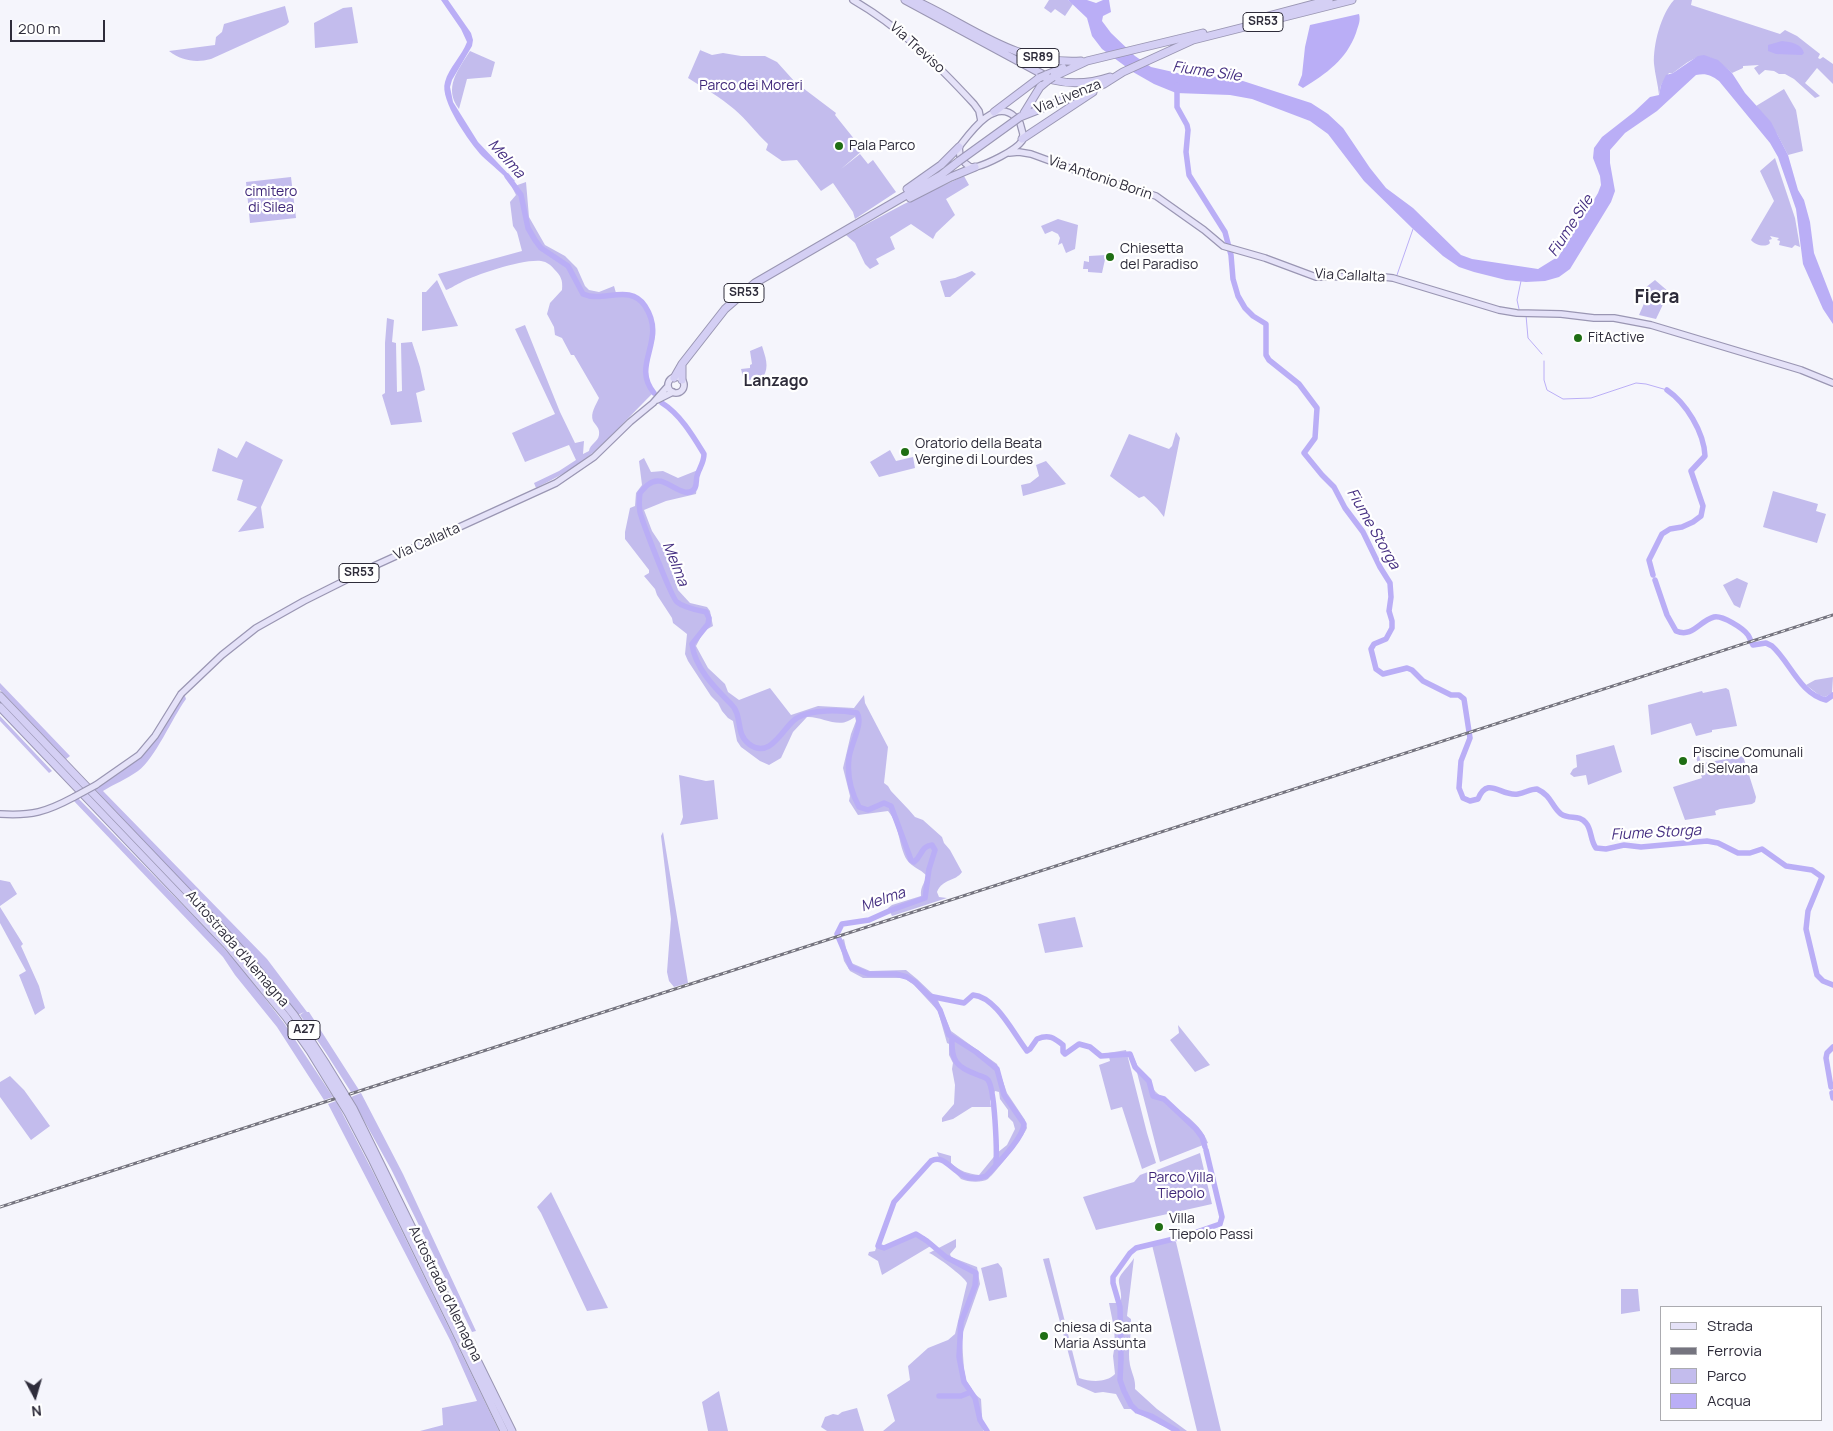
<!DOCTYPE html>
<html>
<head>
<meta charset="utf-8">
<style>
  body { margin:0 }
  #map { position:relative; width:1833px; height:1431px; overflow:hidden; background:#f5f5fc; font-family:Manrope,sans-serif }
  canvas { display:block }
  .legend { position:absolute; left:1660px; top:1306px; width:162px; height:115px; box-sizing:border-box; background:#fff; border:1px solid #ababb0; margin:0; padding:6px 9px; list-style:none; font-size:15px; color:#2e2c3a }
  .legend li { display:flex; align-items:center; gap:10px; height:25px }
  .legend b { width:25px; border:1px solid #ababb0 }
  .north { position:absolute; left:10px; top:1371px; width:50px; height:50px; -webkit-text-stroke:4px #fff; paint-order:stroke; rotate:174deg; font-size:14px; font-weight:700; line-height:20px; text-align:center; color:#2e2c3a }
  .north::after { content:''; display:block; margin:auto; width:18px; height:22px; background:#2e2c3a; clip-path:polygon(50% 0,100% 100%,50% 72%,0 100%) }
  .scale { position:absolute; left:10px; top:20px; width:95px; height:22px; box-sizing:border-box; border:2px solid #2e2c3a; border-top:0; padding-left:6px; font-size:15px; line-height:18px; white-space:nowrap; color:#2e2c3a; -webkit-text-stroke:4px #fff; paint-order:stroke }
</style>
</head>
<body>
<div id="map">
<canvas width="1833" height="1431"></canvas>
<ul class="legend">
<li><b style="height:6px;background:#e5e2f8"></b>Strada</li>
<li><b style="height:6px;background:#75747f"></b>Ferrovia</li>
<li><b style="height:14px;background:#c3bced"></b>Parco</li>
<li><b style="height:14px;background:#baaef6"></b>Acqua</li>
</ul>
<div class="north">N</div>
<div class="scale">200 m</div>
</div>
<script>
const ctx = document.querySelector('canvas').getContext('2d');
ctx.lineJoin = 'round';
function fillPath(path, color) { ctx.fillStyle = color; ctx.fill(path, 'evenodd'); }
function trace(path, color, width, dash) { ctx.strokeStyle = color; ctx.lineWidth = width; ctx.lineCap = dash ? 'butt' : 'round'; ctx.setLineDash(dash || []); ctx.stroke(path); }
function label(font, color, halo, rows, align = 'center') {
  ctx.font = font + ' Manrope,sans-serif'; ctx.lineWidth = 4.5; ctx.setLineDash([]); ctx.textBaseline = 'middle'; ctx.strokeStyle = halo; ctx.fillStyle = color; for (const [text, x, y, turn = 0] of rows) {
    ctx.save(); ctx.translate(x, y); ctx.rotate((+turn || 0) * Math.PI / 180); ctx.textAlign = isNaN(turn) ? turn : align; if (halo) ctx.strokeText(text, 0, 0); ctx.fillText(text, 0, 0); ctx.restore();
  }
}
const green = new Path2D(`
  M1049,0H1068L1073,4L1065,16L1055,9L1051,13L1044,8Z
  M1674,0H1692L1691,5L1780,34L1785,30L1797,36L1820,54L1818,58L1820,59L1823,57L1833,64V84L1817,68L1805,83L1820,96L1815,98L1794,79L1785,74H1779L1774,71L1765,70L1759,75L1754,68L1759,65L1743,66V68L1732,73C1706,50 1700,52 1673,73H1669L1661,85L1659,95C1658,85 1655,74 1654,64C1653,45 1661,14 1674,0Z
  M285,6L289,22L286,25L211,59C196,63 182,61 169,51L215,45L216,37L222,32L224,24Z
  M352,7L358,43L315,48L314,23L343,8Z
  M701,48L700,50L712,55L723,53L741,56H765L777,62L795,82L836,113L835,115L863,150L841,169L860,154L868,164L873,160L896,192L855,219L853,212L833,183L821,191L797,160L782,161L766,150L768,144C756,133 747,120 734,109C720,97 704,88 688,78Z
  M470,51L495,62L491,77L467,79L459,109C443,88 458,70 470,51Z
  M1784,89L1796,110L1803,151L1788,155L1777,134L1756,106Z
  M1775,158L1795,218L1800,247L1795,245L1792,248L1779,245L1780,241L1777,240L1779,238L1770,236L1772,239L1769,240L1770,243C1766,248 1755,245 1751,240L1774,201L1760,171Z
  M964,176L969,185L946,199L955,215L936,233L933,239L911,224L890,237L895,249L876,259L879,264L870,269L865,264L855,243L846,235L904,204Z
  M291,177L296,218L250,223L246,182Z
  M526,182L529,217L545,245L565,256L577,268L585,286L589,290L599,292L614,286L616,293C635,292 645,301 651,317C653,323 656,330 655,336C651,357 640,368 652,388L653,387L654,392C630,415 606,444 580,463C566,473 551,480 536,488L534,483L559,471L576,460L569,445L525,462L512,433L555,414L515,329L525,325L560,412L575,443L584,441L583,454L589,451C590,444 598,442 599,435C600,428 596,426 593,421C590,413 596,405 599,398L574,355H571L562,338L555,335L554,327L547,314L550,303L562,290C563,280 561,276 554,269C551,265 547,262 541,261C523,259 477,274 460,283C455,285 452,288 446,290L438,274L522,251L517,232L513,226L510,202L516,195L512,187Z
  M1058,219L1078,225L1075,249L1066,253L1062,243L1058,245L1060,238L1058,234L1052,231L1045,234L1041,226Z
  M1106,255L1102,273L1088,272V269H1083L1084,261L1089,262V256Z
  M972,271L976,274L950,297H945L940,281L955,278Z
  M437,280L458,326L422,331V292H426Z
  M1655,280L1669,292L1656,319L1639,315L1650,290L1645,288Z
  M387,318L394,320L392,342L396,343L397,392L402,391L401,343L412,342L420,367L425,390L416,393L422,422L391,425L382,395L385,393V343Z
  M762,346C765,356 770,367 763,377L744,381L741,369L750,368V365L752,364L750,351Z
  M1176,432L1180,438L1164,517L1157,508L1144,496L1139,498L1110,476L1129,434L1169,449L1172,446Z
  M246,441L283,460L261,507L264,528L238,532L257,507L237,500L243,480L212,471L218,448L237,458Z
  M890,450L896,461L913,457L915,468L879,477L870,462Z
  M644,458L651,472L663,471L678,478L703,468L698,476L696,494L666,501L644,510L652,531L664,549L678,590L690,603L707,607L710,611L713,626L704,631L696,646L708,668L725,684L728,692L739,700L770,688L791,715L818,706L854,708L864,695L865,703L888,747L884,783L888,786L891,791L909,810L915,817L923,820L942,837L944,843L950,850L962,872C955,882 943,878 937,892L939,897L947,898L892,916L888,908L892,905L921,896C920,885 926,883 926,875C920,869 912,867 907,860C898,845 900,825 888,811L858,815L849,801L850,796L843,768L851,734L856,721L855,717C853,718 851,720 848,721C836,727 820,716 807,717L793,732L781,758L769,765L760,761L741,747L737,741L733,721L728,718L722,711L718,703L711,696L688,661L685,654L687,634L673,623L672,618L657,595L655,589L644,576L649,573V570L625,539V532L630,508L635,506L636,493L642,485L639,461Z
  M1046,461L1066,484L1023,496L1021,485L1030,483L1039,476L1036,465Z
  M1773,491L1818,504L1816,511L1826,514L1817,543L1763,527Z
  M1737,578L1748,583L1740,608L1734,605L1723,585Z
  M1833,677L1832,693L1825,697L1819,695L1806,685L1815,680Z
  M0,683L70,756L66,759L0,690Z
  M1726,688L1729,690L1737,726L1712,730V732L1696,736L1691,723L1651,735L1648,705L1702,691L1703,693Z
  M184,693L186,699C172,718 155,759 138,771C127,779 114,784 103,791L267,959L307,1012H309L359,1090L351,1092L326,1053L300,1015L304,1012L298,1015L249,952L93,787L118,774L140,757Z
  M0,716L52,771L49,773L0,721Z
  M1614,745L1622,772L1588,785L1586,775L1574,777L1570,774L1573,769L1577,767L1576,755Z
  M1699,756L1702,766L1705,765L1704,763L1743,756L1756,797L1755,802L1752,804L1720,809L1715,811L1716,815L1685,820L1673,787L1702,778L1696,757Z
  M679,775L706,781L714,780L718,819L680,825L683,817Z
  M77,797L211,934L240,966L284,1023L333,1097L324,1100L277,1027L235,975L223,957L72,799Z
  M663,832L688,983L674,987L669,981L667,972L671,919L661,836Z
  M0,880L10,882L17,894L0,906Z
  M0,907L23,944L21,946L39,986L45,1008L35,1015L19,975L26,971L0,923Z
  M1075,917L1083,947L1045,953L1038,924Z
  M844,939L849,962L870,971L906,970L917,979L937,998L951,1031L997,1064L1007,1093L1025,1120L1027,1128C1024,1136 996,1172 988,1179C982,1183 967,1182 961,1179L945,1162L940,1160L937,1152L951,1156V1163C959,1171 969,1174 979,1175L997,1153L1007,1145L1015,1129L1013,1122L1008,1117V1110L1000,1099L999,1092L995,1091L990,1101L991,1107H972L953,1119L942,1122V1118L954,1104L955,1085L952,1069L953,1063L949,1055V1044L947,1043L938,1011L914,985L904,978H863L850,971L844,961L839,941Z
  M1178,1025L1210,1065L1195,1072L1170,1040L1179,1033Z
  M1126,1050L1147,1133L1156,1163L1142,1169L1122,1107L1111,1110L1099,1065L1110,1061L1108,1053Z
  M1132,1053C1137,1066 1145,1082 1156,1092C1173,1108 1200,1120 1208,1143L1160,1162Z
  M10,1076L24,1090L50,1126L31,1140L0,1097V1082Z
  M361,1093L403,1174L476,1331L472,1332L391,1169L351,1097Z
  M336,1101L374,1174L499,1431H420L443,1425L442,1408L477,1401L450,1340L328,1104Z
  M1200,1153L1212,1204L1096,1230L1083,1197L1134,1182L1140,1175L1148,1172H1155L1157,1174V1170Z
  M551,1192L608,1308L587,1311L541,1213L537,1207Z
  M908,1236H924L934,1244L882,1275L878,1261L868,1255L869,1252L875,1251L878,1242L883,1246L897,1242Z
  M956,1239V1247L950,1254L951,1257L977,1267L980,1284L963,1332L962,1340L964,1370L966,1380L972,1389V1392L981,1399L983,1431H883L895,1421L887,1395L910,1380L908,1366L928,1348L948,1340L955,1334L967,1283C965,1277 935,1255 929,1253Z
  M1170,1242H1176L1221,1431H1197L1152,1245Z
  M1049,1258L1079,1378C1091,1382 1106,1383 1115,1374L1113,1356L1115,1344L1114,1328L1109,1303H1117L1121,1300C1122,1292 1118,1283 1119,1279C1120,1274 1130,1265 1134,1258L1127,1316L1131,1319C1132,1335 1127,1350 1130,1365C1132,1374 1136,1380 1135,1389L1157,1409L1187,1431C1184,1431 1178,1431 1175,1431C1170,1430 1134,1412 1131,1409H1124L1116,1394L1103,1392L1095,1393L1077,1385L1043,1259Z
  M998,1263L1002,1268L1007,1297L989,1301L981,1268Z
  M1621,1289H1638L1640,1311L1621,1314Z
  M719,1391L728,1431H708L702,1402Z
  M857,1408L864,1431H827L821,1427L825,1417L833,1414L838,1415L842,1412Z`);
const water = new Path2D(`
  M441,0H448L471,33L473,40L472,46L452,80L450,87L453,102L478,142L515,181L510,183C503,173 491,165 482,156C470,143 439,100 445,82C449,67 462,56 467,42L461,29Z
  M1068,0H1087L1096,3L1103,0H1109L1111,12L1103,16L1102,21L1111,33L1135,56L1151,67L1182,74L1213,76L1243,81L1311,103L1328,114L1343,128L1370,168L1386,188L1413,208L1461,255L1472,259L1538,269L1559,256L1565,246L1566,237L1572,227L1586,213L1598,193L1601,185L1600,176L1593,158L1594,148L1602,137L1634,112L1650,97L1659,95L1661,85L1666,75L1673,73L1698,56L1704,55L1718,60L1732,73L1745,93L1771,122L1788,155L1798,190L1804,200L1810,222L1814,253L1833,302V324L1823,309L1803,264L1796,209L1778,157L1770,143L1719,81C1711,75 1706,73 1696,75L1657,111L1625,133L1610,150V163L1615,191L1611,202L1570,269L1559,277L1545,281L1526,282L1506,280L1474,272L1459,267L1443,256L1412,228L1364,181L1328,134L1310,121L1252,99L1230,95L1176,93L1154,84L1133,72L1102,49L1092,36L1087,18Z
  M1359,14C1361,21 1358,26 1356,33C1346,60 1327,73 1303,88L1298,85L1302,75L1305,47L1310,25Z
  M1782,41C1791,42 1802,44 1804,53L1802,55L1776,54L1768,51V45Z`);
const stream = new Path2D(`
  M1397,275L1413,229
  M1519,309L1517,300L1521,281
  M1526,315L1528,338L1542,354
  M1544,361V380L1547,390L1563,399L1591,398L1636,383L1646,384L1667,390`);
const river = new Path2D(`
  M1177,85V107L1187,125L1188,130L1186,152L1189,175L1225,232L1231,255L1233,279L1238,296L1245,308L1253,316L1266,324V355L1269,360L1299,384L1317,408L1315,438L1304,453L1322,475L1334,487L1345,508L1363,532L1380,567L1390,583L1391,597L1389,611L1392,621V628L1386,639L1374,644L1371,649L1376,669L1383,674L1407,668L1412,670L1423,681L1451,695H1459L1464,699L1470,738L1461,761L1459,788L1463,798L1470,801L1478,799C1488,775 1501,797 1518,794C1525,793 1530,789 1537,789C1552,796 1551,806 1561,814C1570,820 1579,814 1586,823C1592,830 1590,840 1596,848L1606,849L1624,845L1641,847L1707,841L1718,843L1738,853H1750L1762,849L1786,866L1812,870L1822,877L1808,911L1806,929L1817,975L1823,981L1833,985
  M507,176L521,195L528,228L535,240L541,248L568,266L583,294C603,303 630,283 645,306C668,341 630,364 654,393
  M662,403C680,414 693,436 704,454C704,463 699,468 697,476C696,479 697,484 695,488C687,501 669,481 659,481C651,480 645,487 640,493C639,499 639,506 640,512C642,521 672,599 677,602C684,608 697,610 706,612L709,618L708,624L692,644C695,668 714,687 731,704C743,715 735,734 749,744C771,761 784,725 797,718C812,709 840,710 857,713C864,722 850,746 849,758C847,774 851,792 859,807L868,810L884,803L891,806L911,860L914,862C922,856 921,846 932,845L935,850L929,869L925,898L889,911L869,920L842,924L837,934L851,967L868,974H896L907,977L915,982L934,1001L940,1010L949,1035L976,1052L997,1069L1004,1095L1024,1124C1023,1139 996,1165 986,1176C955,1187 949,1151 931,1161L894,1202L878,1246L884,1248L916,1234L927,1241L946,1257L976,1273L975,1286L961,1322L959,1357L964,1382L975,1398L980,1420L987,1431
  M1653,575L1649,560L1662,534L1670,529L1682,527L1693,522L1701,516L1703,506L1691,471L1705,456C1704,432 1686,403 1667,390
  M1655,580L1667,615L1676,631C1693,638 1699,621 1714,617C1722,615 1743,628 1748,635C1750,638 1751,642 1753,645L1766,643L1772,646C1790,662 1800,694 1826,700L1833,695
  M929,996L964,1003L973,995C996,997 1013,1033 1027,1051L1030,1049L1037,1039C1049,1034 1054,1038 1063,1045V1052L1065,1054L1079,1044L1090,1047L1101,1056L1130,1054L1135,1067L1149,1081L1153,1096L1164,1099L1196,1129L1202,1137L1205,1147
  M952,1038C951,1061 956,1067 978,1075C981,1076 986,1077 988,1080C995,1089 997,1151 996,1165
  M1831,1087L1826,1058L1827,1053L1833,1047
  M1832,1093L1833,1098
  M939,1396H961L971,1392
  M1177,1431L1151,1416L1137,1411L1131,1405L1124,1391L1120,1380L1121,1359L1120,1307L1113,1283V1277L1130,1253L1136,1248L1182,1237L1220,1224L1222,1217L1206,1150`);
const major = new Path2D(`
  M853,0C900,27 937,64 974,104L979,111L981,121
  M1009,153L1019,152L1031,154L1094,177L1156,196L1204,230L1223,246L1265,258L1316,277L1375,276L1393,278L1499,310L1517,313L1561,314L1594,318H1614L1651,325L1801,370L1833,383
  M960,156L959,147C970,133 995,97 1015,117
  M965,163C968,166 971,168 976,167C987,164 1015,151 1022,141L1023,134L1020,123
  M668 385a8 8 0 1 1 16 0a8 8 0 1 1-16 0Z
  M657,400L673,392
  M96,785L139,755L155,736L181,694L222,655L256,628L304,601L374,566L556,483L594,457L630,422L653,403L668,386
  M0,814C32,816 46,812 74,797`);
const highway = new Path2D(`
  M905,0L1042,74
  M914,0C972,26 1014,65 1081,61
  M1257,19L1329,0
  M1046,75L1063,68
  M1053,77L1087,61L1203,33
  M1053,80C1073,85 1092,83 1110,77
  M994,112L1039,78
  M1024,113L1040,87L1047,81
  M1020,117L1104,84L1123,72L1193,40L1352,0
  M1022,139L1093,92
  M907,189L941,165L959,147
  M910,198L951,177L975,167
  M674,378L682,364L725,309L755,283L941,175L959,161
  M682,380V365
  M0,696L216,922L250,960L294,1015L326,1064L353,1108L512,1431
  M0,707L228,946L286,1017L310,1051L348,1113L373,1161L504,1431`);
const rail = new Path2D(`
  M350,1094L1833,615
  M0,1207L334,1099`);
const majorBridge = new Path2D(`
  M74,797L96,785`);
const highwayBridge = new Path2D(`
  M1039,78L1046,75
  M1047,81L1053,77
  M959,161L1020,117`);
const markers = [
  [839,146,5,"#1f6e14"],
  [1110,257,5,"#1f6e14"],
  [1578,338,5,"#1f6e14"],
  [905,452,5,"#1f6e14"],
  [1683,761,5,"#1f6e14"],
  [1159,1227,5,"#1f6e14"],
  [1044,1336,5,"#1f6e14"]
];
const shields = [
  [1263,22,40],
  [1038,58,42],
  [744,293,40],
  [359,573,40],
  [304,1030,32]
];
const shieldNames = [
  ["SR53",1263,22],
  ["SR89",1038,58],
  ["SR53",744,293],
  ["SR53",359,573],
  ["A27",304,1030]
];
const streetNames = [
  ["Via Treviso",917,48,42],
  ["Via Livenza",1068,97,-22],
  ["Via Antonio Borin",1100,178,19],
  ["Via Callalta",1350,276,3],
  ["Via Callalta",427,542,-24],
  ["Autostrada d'Alemagna",237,949,49],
  ["Autostrada d'Alemagna",445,1294,64]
];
const parkNames = [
  ["Parco dei Moreri",751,86],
  ["cimitero",271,192],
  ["di Silea",271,208],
  ["Parco Villa",1181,1178],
  ["Tiepolo",1181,1194]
];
const poiNames = [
  ["Pala Parco",849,146],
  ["Chiesetta",1120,249],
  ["del Paradiso",1120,265],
  ["FitActive",1588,338],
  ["Oratorio della Beata",915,444],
  ["Vergine di Lourdes",915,460],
  ["Piscine Comunali",1693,753],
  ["di Selvana",1693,769],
  ["Villa",1169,1219],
  ["Tiepolo Passi",1169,1235],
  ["chiesa di Santa",1054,1328],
  ["Maria Assunta",1054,1344]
];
const waterNames = [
  ["Fiume Sile",1207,72,8],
  ["Melma",506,159,48],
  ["Fiume Sile",1571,226,-57],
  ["Fiume Storga",1373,529,60],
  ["Melma",675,564,68],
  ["Fiume Storga",1656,833,-3],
  ["Melma",883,900,-19]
];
const quarterNames = [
  ["Lanzago",776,382]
];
const districtNames = [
  ["Fiera",1657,298]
];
fillPath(green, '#c3bced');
fillPath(water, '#baaef6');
trace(stream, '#baaef6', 1);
trace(river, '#baaef6', 5.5);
trace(major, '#9a96b3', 8);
trace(highway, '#9a96b3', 9);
trace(major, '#e5e2f8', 5.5);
trace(highway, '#d4cff4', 7);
trace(rail, '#75747f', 3);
trace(rail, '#fff', 1, [4]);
trace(majorBridge, '#9a96b3', 8, []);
trace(highwayBridge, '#9a96b3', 9, []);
trace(majorBridge, '#e5e2f8', 5.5);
trace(highwayBridge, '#d4cff4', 7);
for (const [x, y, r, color] of markers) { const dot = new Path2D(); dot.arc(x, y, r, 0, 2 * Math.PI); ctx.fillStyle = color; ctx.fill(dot); trace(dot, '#fff', 2); }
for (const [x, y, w] of shields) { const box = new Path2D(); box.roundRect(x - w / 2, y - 9.5, w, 19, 4); ctx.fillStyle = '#fff'; ctx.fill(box); trace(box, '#2e2c3a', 1); }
label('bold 12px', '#2e2c3a', null, shieldNames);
label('14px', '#2e2c3a', '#fff', streetNames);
label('14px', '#3e2678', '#fff', parkNames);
label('14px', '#2e2c3a', '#fff', poiNames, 'left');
label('italic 15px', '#463082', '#fff', waterNames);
label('bold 16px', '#2e2c3a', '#fff', quarterNames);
label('bold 19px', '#2e2c3a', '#fff', districtNames);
</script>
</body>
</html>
